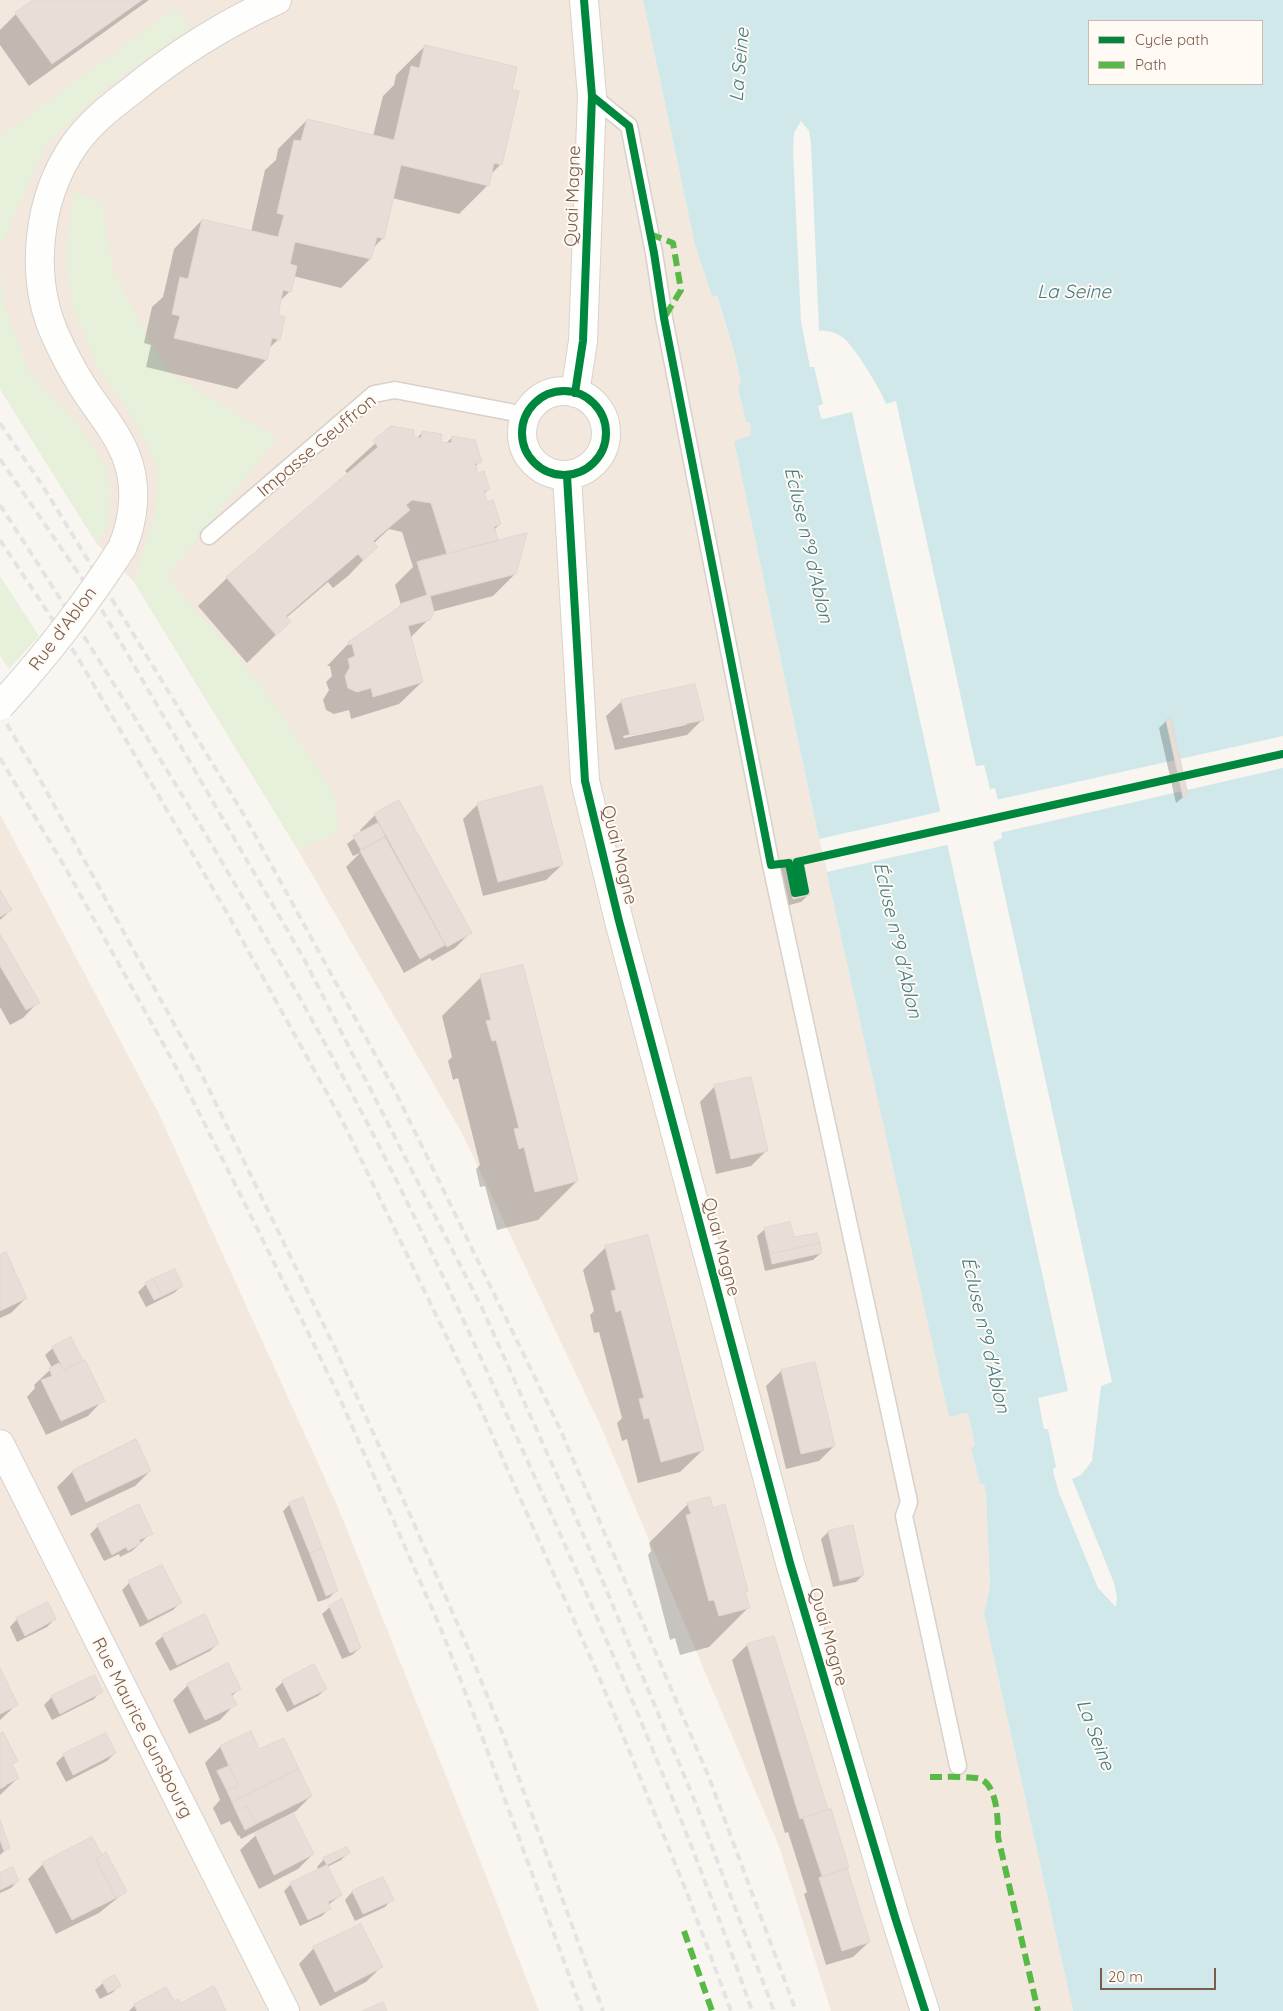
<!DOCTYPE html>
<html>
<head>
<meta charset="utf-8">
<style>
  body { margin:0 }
  #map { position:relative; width:1283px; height:2011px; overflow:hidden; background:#f9f5f0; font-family:Quicksand,sans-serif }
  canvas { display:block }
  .legend { position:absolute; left:1088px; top:20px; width:175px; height:65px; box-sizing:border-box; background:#fffaf3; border:1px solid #cabbb1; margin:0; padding:6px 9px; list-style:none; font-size:15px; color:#7a5c4d }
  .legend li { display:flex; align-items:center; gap:10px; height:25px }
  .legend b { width:25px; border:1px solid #cabbb1 }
  .scale { position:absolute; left:1100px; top:1968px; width:116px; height:22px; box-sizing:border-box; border:2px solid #7a5c4d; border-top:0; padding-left:6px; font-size:15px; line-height:18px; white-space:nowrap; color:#7a5c4d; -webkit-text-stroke:4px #fffaf3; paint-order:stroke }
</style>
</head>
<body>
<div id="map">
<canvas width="1283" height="2011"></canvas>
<ul class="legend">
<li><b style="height:6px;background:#00873e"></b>Cycle path</li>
<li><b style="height:6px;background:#58b947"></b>Path</li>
</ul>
<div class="scale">20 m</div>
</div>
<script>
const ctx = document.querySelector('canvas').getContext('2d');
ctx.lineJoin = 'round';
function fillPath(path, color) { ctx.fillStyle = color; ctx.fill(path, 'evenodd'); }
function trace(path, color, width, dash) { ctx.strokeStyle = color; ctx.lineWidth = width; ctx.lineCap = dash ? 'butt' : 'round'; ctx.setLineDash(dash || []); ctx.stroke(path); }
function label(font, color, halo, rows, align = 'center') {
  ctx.font = font + ' Quicksand,sans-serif'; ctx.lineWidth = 4; ctx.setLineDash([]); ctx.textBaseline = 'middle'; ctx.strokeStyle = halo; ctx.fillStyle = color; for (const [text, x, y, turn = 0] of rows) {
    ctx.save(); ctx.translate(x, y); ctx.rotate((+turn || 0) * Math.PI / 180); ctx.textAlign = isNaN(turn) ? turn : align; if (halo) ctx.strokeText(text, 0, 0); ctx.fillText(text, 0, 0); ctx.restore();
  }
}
const residential = new Path2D(`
  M0,0H643L695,245L712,296L716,295L734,352L741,382L738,388L746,421H750L751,435L734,441L819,839L949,1416L965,1413L968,1414L975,1445L971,1448L980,1484H984L986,1496L990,1586L984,1614L1073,2011H831L780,1849L602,1429L462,1133L298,850L134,582L97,544L0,389Z
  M0,814L158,1112L337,1505L485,1873L539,2011H0Z`);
const green = new Path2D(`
  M176,8L190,27L96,95L45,146L0,248V136Z
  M74,192L101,201L114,273L166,370L277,438L167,577L259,682L333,792L339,832L298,850L134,582L156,509L158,466L134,419L97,366L73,307L65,257Z
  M0,272L4,304L30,373L75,421L105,465L111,490L109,522L97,544L0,389Z
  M0,576L39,636L9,669L0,656Z`);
const water = new Path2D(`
  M643,0H1283V2011H1073L984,1614L990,1586L986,1496L984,1484H980L971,1448L975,1445L968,1414L965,1413L949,1417L819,839L734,441L751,435L750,422H746L738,388L741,382L734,352L717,296H712L695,245ZM1089,21H1262V84H1089ZM801,121L809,131L811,143L819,331C827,330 835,332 842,337C853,344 881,390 886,404L896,401L976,766L984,765L990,789L995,788L1004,827L1001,829L1002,838L993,842L1112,1382L1101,1386L1092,1461L1081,1475L1072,1479L1114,1583L1117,1597L1116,1607L1098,1588L1059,1493C1057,1484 1054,1478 1053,1469L1056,1467L1048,1429H1044L1038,1398L1068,1391L852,412L823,419L821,418L818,406L823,404L814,367H810L801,322L793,150L794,133Z`);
const pier = new Path2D(`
  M1283,736V768L999,833V828L1002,826L996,800Z
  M943,811L951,844L827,872L819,839Z`);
const shadow = new Path2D(`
  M35,0H149L29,86L0,45V30L16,14Z
  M425,46L510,91L501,164L490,175L488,185L459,214L392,198L383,238L373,248L370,259L341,288L293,276L290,291L279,302L276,316L279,339L268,349L266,360L237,389L146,367L151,345L144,343L152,307L163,297L174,249L202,220L251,232L265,170L276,160L278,149L307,120L373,136L383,96L394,85L396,75Z
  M392,428L416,439L422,433L440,443L446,444L452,437L480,461L475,467L477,474L489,489L483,495L486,503L500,524L494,530L497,540L494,543L515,574L493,596L432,612L429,619L410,638L422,682L399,704L351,719L349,710L334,714L326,710L323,700L329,690L326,682L332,676L330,666H327L349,643L391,615L401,605L395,585L413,567L402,532L389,529L373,544L376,547L348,576L333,588L328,582L286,618L289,622L247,663L198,606L227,578L348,474L345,471Z
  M622,701L702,720L687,735L615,750L606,716ZM686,722V725L624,738L623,736Z
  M1166,721L1187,794L1176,803L1159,728Z
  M478,804L562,865L546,880L483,896L463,819Z
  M375,815L471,932L455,948L432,961L430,958L404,973L346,867L360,853L353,856L347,844L361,833L360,830Z
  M800,858L808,895L801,902L786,906L778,869L785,862Z
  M0,893L11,910L0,920Z
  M0,937L38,1002L23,1018L10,1025L0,1007Z
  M481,977L577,1181L538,1220L497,1230L485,1186L480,1187L476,1169L480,1165L458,1078L453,1080L448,1061L452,1057L442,1016Z
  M715,1086L766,1151L751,1166L716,1174L700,1102Z
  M765,1229L793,1239L821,1253L813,1260L765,1271L757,1236Z
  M606,1247L703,1450L680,1472L638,1483L627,1439L622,1441L617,1423L622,1418L599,1332L594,1333L590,1315L594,1311L583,1270Z
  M0,1256L26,1298L11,1313L0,1318Z
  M174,1270L182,1286L174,1293L146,1307L138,1292L146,1284Z
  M53,1348L103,1400L88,1416L46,1435L27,1397L35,1388L34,1385L52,1368L45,1355Z
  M781,1371L834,1446L819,1461L786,1469L766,1386Z
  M136,1441L150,1471L135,1486L71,1516L57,1487L72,1472Z
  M290,1504L337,1590L329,1598L318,1602L283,1511Z
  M688,1504L746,1591L744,1593L748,1608L709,1647L680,1655L675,1638L670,1640L648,1555L651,1551L649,1543Z
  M98,1526L151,1533L132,1551L120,1557L119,1554L104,1561L90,1534Z
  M828,1532L863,1575L856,1582L833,1587L821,1539Z
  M129,1583L180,1603L173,1610L140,1627L122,1590Z
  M330,1607L360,1648L352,1655L342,1659L322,1614Z
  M17,1619H55L47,1627L17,1642L10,1627Z
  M163,1636L218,1643L210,1651L170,1671L155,1643Z
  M747,1645L846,1870L869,1942L853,1957L826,1965L804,1894L807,1892L788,1832L785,1833L732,1660Z
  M0,1671L16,1705L0,1720Z
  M283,1682L326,1689L318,1696L287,1712L275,1689Z
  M188,1685L239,1689L231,1697L235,1704L220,1720L189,1734L173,1700Z
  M101,1691L94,1699L52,1720L44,1705L52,1697Z
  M250,1732L259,1751L311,1796L296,1811L241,1839L239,1835L238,1836L230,1821L221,1825L213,1808L220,1800L205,1763L220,1747Z
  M0,1735L16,1760L11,1765L18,1778L0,1795V1789L6,1786L5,1784L0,1786Z
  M115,1753L107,1761L66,1782L56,1763L64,1755Z
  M0,1824L9,1847L0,1855Z
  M256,1835L313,1854L298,1869L259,1889L240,1850Z
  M349,1852L341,1860L327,1867L341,1895L328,1905L329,1909L322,1916L300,1926L284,1891L291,1884L319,1870L317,1867L324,1859Z
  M43,1864L125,1892L99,1913L56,1934L28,1879Z
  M0,1874L18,1880L11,1888L0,1893Z
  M382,1878L392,1899L385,1907L355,1921L345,1900L352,1892Z
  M314,1948L381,1967L366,1982L320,2006L299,1964Z
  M103,1983L119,1986L112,1993L100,1999L95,1990Z
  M166,1989L173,2003L225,2011H129L135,2005Z`);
const building = new Path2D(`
  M33,0H142L52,64L15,13Z
  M425,45L517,67L512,90L519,91L502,165L494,163L489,186L401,165L384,239L377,237L371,259L295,242L290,264L297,266L291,292L283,290L278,315L285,317L280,340L272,338L267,360L174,338L180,316L172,314L180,277L188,279L202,219L278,237L284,215L277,213L294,140L301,141L307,119L394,140L411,66L419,68Z
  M391,426L414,430L413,437L421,438L422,431L442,434L441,442L451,443L452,436L475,440L482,462L475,464L478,473L484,471L490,489L484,492L487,502L493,500L501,524L494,527L498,540L447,554L431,503L412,500L406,505L410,510L373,541L378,547L363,560L358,554L286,616L291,622L276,635L226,577L378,447L373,441Z
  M527,533L516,574L430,596L434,611L430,620L408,626L423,682L373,697L371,688L357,692L348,688L345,676L350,667L348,659L355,656L352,644L349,645L348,642L401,606L400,604L427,595L417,562Z
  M695,684L704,720L630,735L621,700Z
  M1171,719L1188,795L1183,797L1166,720Z
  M542,786L563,865L498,882L477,803Z
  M399,800L472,933L447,947L374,814Z
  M378,823L385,836L361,850L353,836Z
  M385,837L445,945L420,959L360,851Z
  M801,857L810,895L793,899L785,860Z
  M0,890L12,910L0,917Z
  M0,934L40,1003L26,1010L0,966Z
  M523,965L578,1181L535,1192L524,1147L519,1149L514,1129L519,1128L496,1040L492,1041L486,1021L491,1020L480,975Z
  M751,1077L768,1151L731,1159L714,1085Z
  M790,1222L794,1237L817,1233L820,1243L770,1254L764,1228Z
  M648,1235L704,1450L661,1462L649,1418L644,1419L639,1399L644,1398L621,1310L616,1312L611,1291L616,1290L605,1246Z
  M820,1243L822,1253L772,1264L770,1254Z
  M6,1252L27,1298L0,1311V1255Z
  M175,1269L183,1286L163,1296L153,1279Z
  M153,1279L163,1296L154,1300L145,1283Z
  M71,1337L83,1361L64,1370L52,1347Z
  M85,1360L105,1401L61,1421L41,1380L52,1376L49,1368L59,1363L64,1370Z
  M815,1362L835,1446L801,1454L781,1370Z
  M136,1439L151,1471L86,1502L72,1471Z
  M303,1497L322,1548L310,1554L289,1503Z
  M710,1497L713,1508L725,1504L748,1591L745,1592L750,1608L719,1616L714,1600L709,1601L686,1515L691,1514L687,1503Z
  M139,1504L153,1534L139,1540L141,1543L128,1551L126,1547L112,1555L97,1525Z
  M853,1525L864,1575L840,1581L828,1531Z
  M322,1548L338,1591L326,1596L310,1554Z
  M162,1565L182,1603L148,1620L128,1581Z
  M342,1599L361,1648L350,1653L329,1606Z
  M48,1602L56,1619L25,1636L16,1618Z
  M205,1614L219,1644L177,1665L162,1635Z
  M774,1636L828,1810L800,1819L747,1644Z
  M228,1663L241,1689L231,1694L237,1705L205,1720L187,1684Z
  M314,1664L327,1689L294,1705L282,1681Z
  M0,1668L18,1705L0,1714Z
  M95,1675L103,1692L60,1714L51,1696Z
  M251,1731L259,1749L284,1738L299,1769L232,1802L227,1791L238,1786L220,1746Z
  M3,1732L18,1761L12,1764L19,1778L0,1788V1734Z
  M106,1733L116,1753L73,1775L63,1754Z
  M229,1766L238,1786L227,1791L217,1771Z
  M299,1769L312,1796L256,1824L247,1806L236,1811L232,1802Z
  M247,1806L256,1824L245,1830L236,1811Z
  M831,1809L849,1868L822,1876L803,1818Z
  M294,1814L314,1854L274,1875L255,1834Z
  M0,1820L10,1848L4,1851L0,1840Z
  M92,1837L102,1855L96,1859L116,1898L72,1920L42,1863Z
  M347,1847L350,1853L327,1865L323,1858Z
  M106,1852L127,1892L116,1898L96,1859Z
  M327,1865L342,1895L328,1902L331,1909L308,1920L290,1883Z
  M13,1867L19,1881L0,1890V1873Z
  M847,1868L870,1942L842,1951L819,1878Z
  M383,1877L394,1900L363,1914L352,1891Z
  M361,1924L383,1967L335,1992L313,1947Z
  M115,1975L121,1986L108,1993L102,1982Z
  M214,1986L226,2011H137L134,2004L166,1987L174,2001L178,1999L180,2003Z
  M383,2002L387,2011H363Z`);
const service = new Path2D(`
  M592,96L629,126L654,253L664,318L771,865L909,1502L904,1516L958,1766
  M209,536L374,394L395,390L526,415`);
const minor = new Path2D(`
  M122,548C134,520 138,486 126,456C115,428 93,405 78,379C70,366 63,352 57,339C28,278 37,198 75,144C90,123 110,107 130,92C175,55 224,24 277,0
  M0,1444L285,2011`);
const secondary = new Path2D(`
  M522 433a42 42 0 1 1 84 0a42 42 0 1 1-84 0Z
  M575,393L583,341L592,96L584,0
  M567,476L585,781L619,921L790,1563L895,1917L925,2011`);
const rail = new Path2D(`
  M0,423L42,485L244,815L394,1089L560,1429L708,1775L796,2011
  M0,459L92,593L304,959L482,1308L577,1520L694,1799L774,2011
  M0,505C124,697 245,892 352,1094C422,1226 484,1364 545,1500C620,1668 692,1837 752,2011
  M0,540L78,658L230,918L344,1124L475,1396L600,1679L689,1898L731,2011
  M0,713L37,774L202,1075L334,1346L408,1510L470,1653L505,1740L603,2011
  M0,758L66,869L177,1069L255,1224L337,1392L441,1629L480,1731L582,2011`);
const minorBridge = new Path2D(`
  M0,706C45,657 86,604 122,548`);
const quiet = new Path2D(`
  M650,234L673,243L681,290L664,318
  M930,1777C942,1777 972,1776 981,1779C998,1787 998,1822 998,1837L1038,2011
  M684,1931L712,2011`);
const cycleway = new Path2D(`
  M592,96L629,126L654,253L664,318L771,865L789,863L795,893L805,891L800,865L791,867L795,892L803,890L797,862L1283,754
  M522 433a42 42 0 1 1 84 0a42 42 0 1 1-84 0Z
  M575,393L583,341L592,96L584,0
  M567,476L585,781L619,921L790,1563L895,1917L925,2011`);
const streetNames = [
  ["Quai Magne",573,196,-88],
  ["Impasse Geuffron",317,446,-40],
  ["Rue d'Ablon",63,629,-53],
  ["Quai Magne",619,855,76],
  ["Quai Magne",721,1247,75],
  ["Quai Magne",828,1637,74],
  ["Rue Maurice Gunsbourg",142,1728,63]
];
const waterNames = [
  ["La Seine",740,65,-85],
  ["La Seine",1074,292],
  ["Écluse n°9 d'Ablon",808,545,77],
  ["Écluse n°9 d'Ablon",897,940,77],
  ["Écluse n°9 d'Ablon",985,1335,77],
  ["La Seine",1095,1735,69]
];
fillPath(residential, '#f2e8de');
fillPath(green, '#e7f0db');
fillPath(water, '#d0e8ea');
fillPath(pier, '#f9f5f0');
fillPath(shadow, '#0003');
fillPath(building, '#e6ded7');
trace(building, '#e2d8d2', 1);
trace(service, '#d7d1cb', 19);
trace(minor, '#d7d1cb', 30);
trace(secondary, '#d9d2cb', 30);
trace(service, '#fefefd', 16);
trace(minor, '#fefefd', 28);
trace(secondary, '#fefefd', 28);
trace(rail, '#e6e3e7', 4, [8, 5]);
trace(minorBridge, '#d7d1cb', 30, []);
trace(minorBridge, '#fefefd', 28);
trace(quiet, '#58b947', 6, [12, 6]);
trace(cycleway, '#00873e', 8);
label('18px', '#7a5c4d', '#fffaf3', streetNames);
label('italic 19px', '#437c86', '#fffaf3', waterNames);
</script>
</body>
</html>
